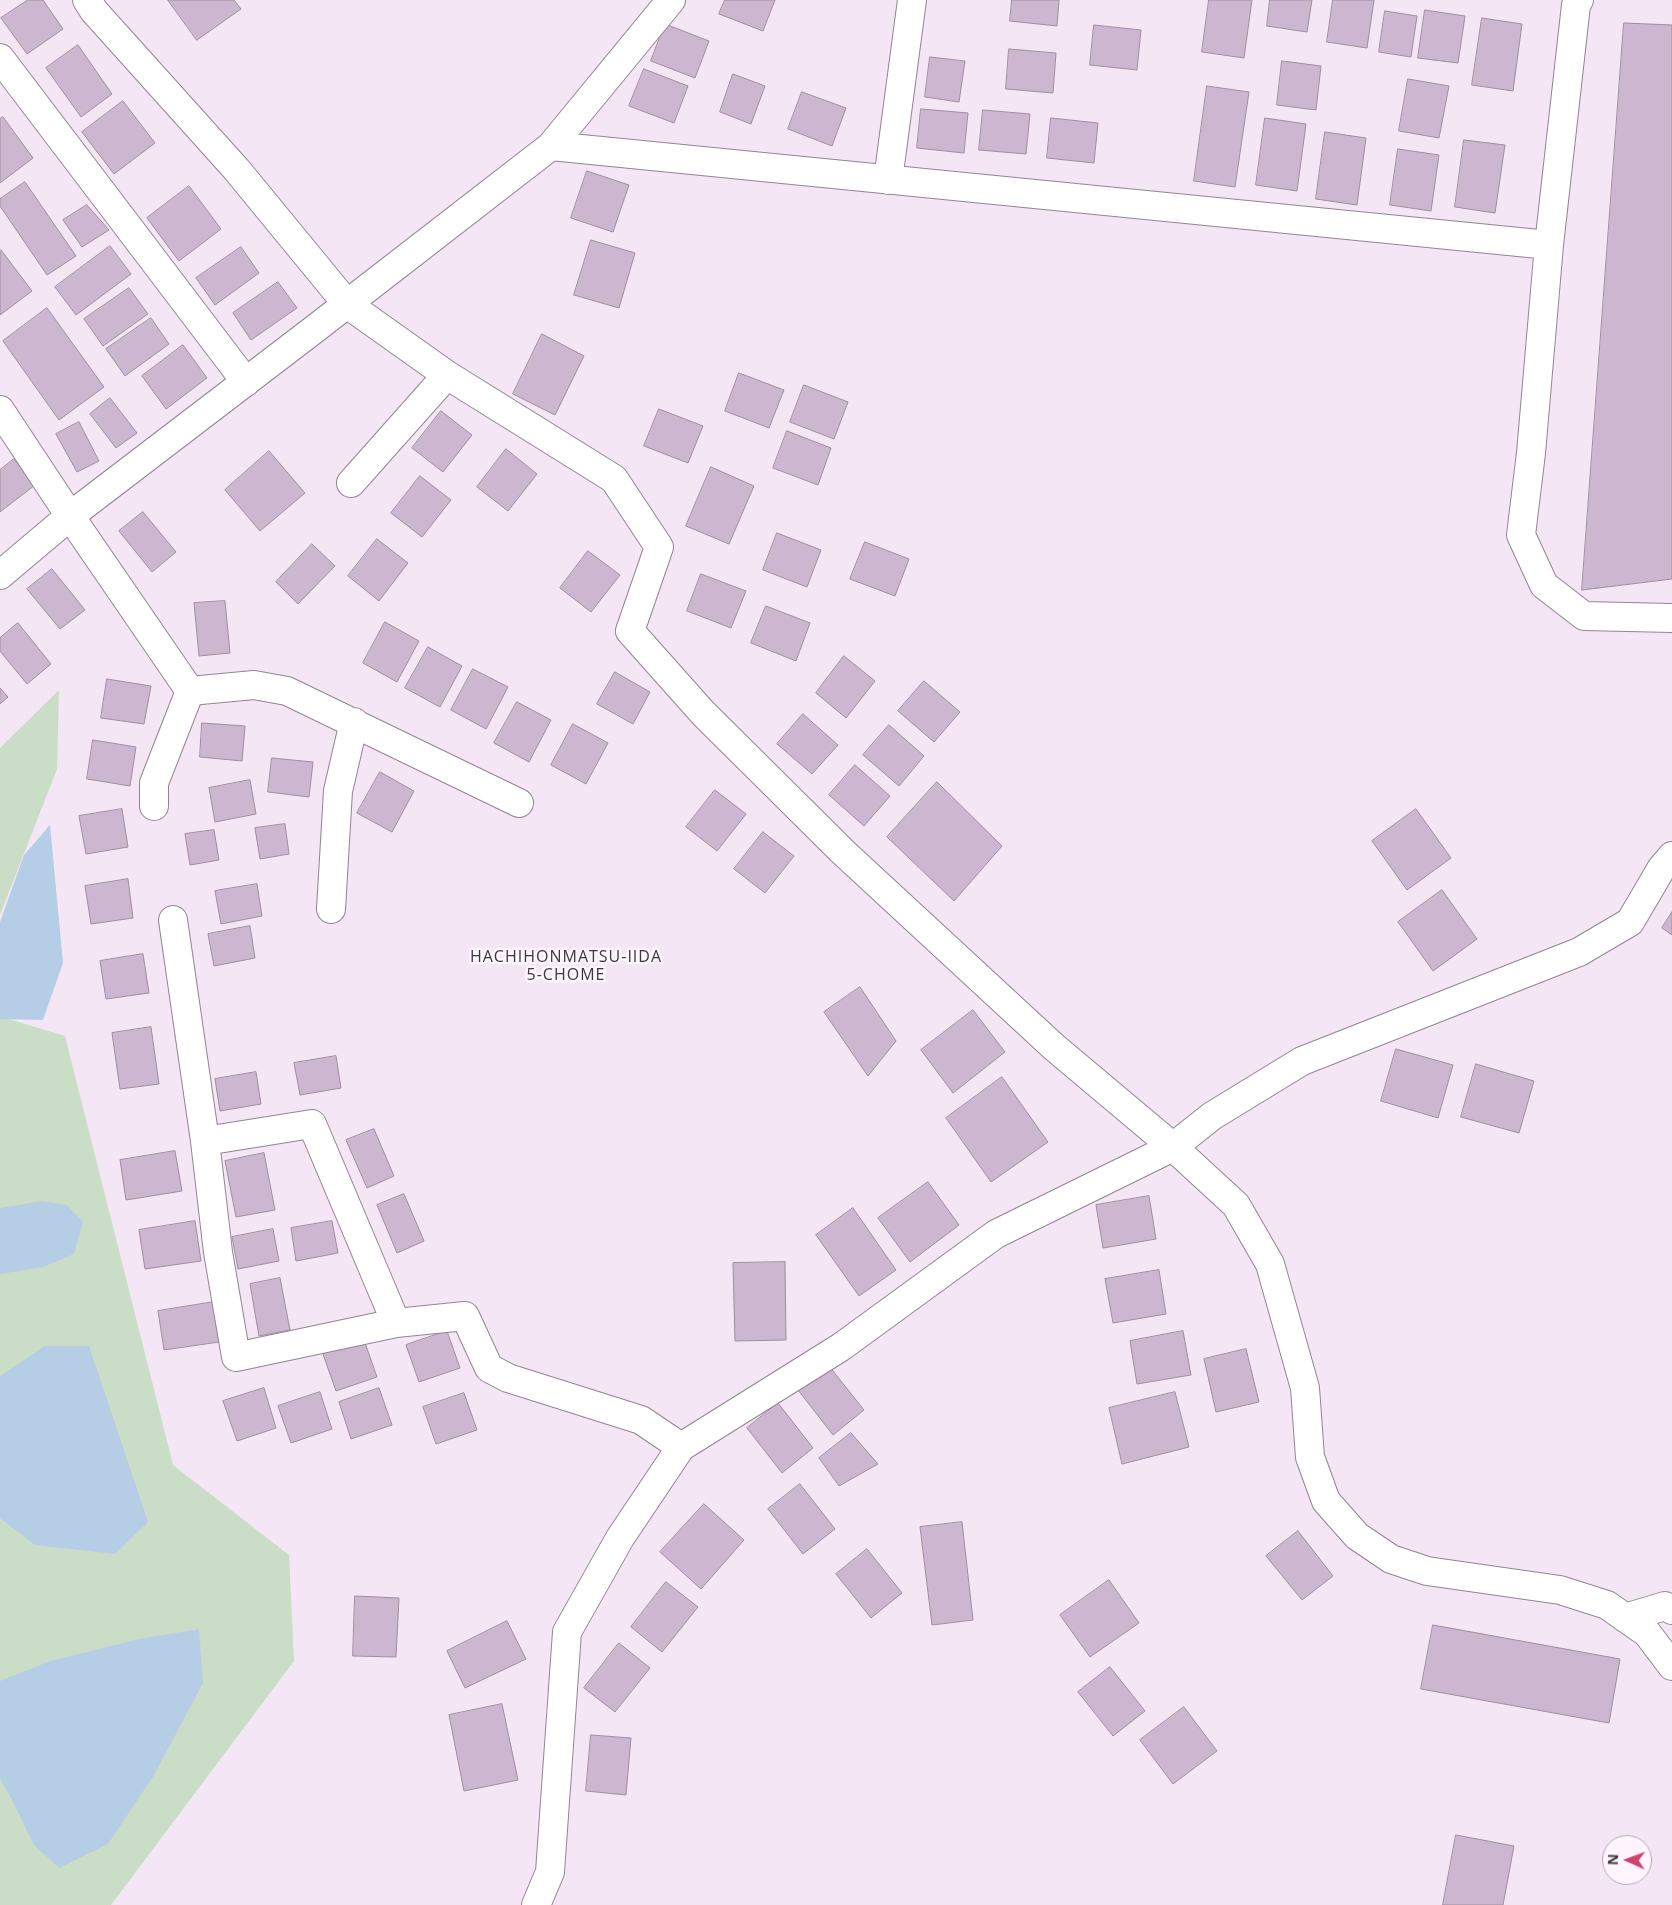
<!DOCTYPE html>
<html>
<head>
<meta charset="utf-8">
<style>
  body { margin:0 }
  #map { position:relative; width:1672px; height:1905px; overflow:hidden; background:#f4e6f5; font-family:"Open Sans",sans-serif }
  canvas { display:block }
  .north { position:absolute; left:1602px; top:1835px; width:50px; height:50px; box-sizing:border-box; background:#fef5fe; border:1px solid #b1a9b1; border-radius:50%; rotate:272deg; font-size:14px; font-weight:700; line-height:20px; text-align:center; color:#3d383e }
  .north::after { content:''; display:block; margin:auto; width:18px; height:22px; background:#d34469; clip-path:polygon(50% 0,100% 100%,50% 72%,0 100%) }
</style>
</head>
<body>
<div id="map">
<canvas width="1672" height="1905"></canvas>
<div class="north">N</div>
</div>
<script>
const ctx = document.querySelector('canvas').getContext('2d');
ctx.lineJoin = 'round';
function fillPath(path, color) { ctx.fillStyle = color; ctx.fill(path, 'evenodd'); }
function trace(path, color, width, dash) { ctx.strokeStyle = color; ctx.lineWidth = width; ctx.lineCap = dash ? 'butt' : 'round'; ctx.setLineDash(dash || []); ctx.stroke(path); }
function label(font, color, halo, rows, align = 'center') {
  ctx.font = font + ' "Open Sans",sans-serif'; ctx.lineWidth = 5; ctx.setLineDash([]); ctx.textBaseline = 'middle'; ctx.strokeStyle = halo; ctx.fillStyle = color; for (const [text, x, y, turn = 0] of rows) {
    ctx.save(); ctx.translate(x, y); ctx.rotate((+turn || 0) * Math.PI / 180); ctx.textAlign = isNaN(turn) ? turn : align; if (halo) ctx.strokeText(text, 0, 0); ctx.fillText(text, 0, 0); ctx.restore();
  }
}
const green = new Path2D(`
  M59,690L57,769L0,915V748Z
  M0,1018H5L65,1036L173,1465L289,1555L294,1661L111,1905H0Z`);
const water = new Path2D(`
  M50,825L63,963L43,1020L0,1019V922L24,855Z
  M42,1201L67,1205L83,1222L74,1254L43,1267L0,1274V1208Z
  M45,1346H89L148,1522L115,1554L35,1545L0,1518V1376Z
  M199,1629L203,1683L154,1775L108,1844L59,1868L34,1845L13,1802L0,1778V1681L50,1661L139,1639Z`);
const building = new Path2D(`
  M28,0H43L63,29L27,54L1,18Z
  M168,0H234L241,9L197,40Z
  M725,0H775L763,31L719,14Z
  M1012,0H1059L1057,26L1010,21Z
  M1209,0H1252L1244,58L1202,52Z
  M1270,0H1312L1307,32L1267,26Z
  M1333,0H1374L1367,48L1327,42Z
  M1425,10L1465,16L1458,63L1418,58Z
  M1385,11L1417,16L1411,57L1379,52Z
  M1482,18L1522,24L1513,91L1472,85Z
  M1624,23L1672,25V579L1582,590Z
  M665,24L709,41L695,78L651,61Z
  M1094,25L1141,30L1137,70L1090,65Z
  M78,45L112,94L81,117L46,68Z
  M1009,49L1056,53L1053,93L1006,89Z
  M930,57L965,61L959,102L925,97Z
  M1282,61L1321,66L1316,110L1277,105Z
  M644,69L688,86L674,123L629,106Z
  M733,74L765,86L751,124L720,112Z
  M1408,79L1449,86L1439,138L1399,131Z
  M1207,86L1249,92L1235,187L1194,181Z
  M802,92L846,108L832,146L788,129Z
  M123,101L155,143L114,174L82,132Z
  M921,109L968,113L964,153L917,148Z
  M983,110L1030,114L1026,154L979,150Z
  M3,117L33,158L0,183V119Z
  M1051,118L1098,123L1094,163L1047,158Z
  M1265,118L1306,124L1297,191L1256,185Z
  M1325,132L1366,138L1357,205L1316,199Z
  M1464,140L1505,145L1495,213L1455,207Z
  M1398,149L1439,155L1431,211L1390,205Z
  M587,171L629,185L613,232L571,218Z
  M25,182L76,256L47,275L0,206V199Z
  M189,186L221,229L179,261L147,218Z
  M87,205L109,230L82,247L63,220Z
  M591,240L635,253L619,308L574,295Z
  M110,246L131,274L76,315L55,287Z
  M241,247L259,273L215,305L196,278Z
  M1,250L32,291L0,315V251Z
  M278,282L297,308L251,340L233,313Z
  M129,288L148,314L103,346L84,319Z
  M47,308L104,387L59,420L3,341Z
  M151,318L169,344L125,376L106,349Z
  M542,334L584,356L555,415L513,394Z
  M183,345L207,378L166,409L142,376Z
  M739,373L784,390L769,428L725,411Z
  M804,385L848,402L834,439L790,422Z
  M110,398L137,433L116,448L90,414Z
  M659,409L703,426L688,463L644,446Z
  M441,411L472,435L443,472L412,448Z
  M79,422L99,461L77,472L56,434Z
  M787,431L831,448L818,485L773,468Z
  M506,449L537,474L508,511L477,487Z
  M269,451L305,493L260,531L225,490Z
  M14,459L35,485L0,512V470Z
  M711,467L754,486L729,544L686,526Z
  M420,476L451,500L422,537L391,513Z
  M143,512L176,552L152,572L119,531Z
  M777,533L821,550L807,587L763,570Z
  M377,539L408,563L379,601L348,576Z
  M865,542L909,559L895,596L850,579Z
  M312,544L335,566L298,604L276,582Z
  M588,551L620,575L591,612L560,588Z
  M52,569L85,610L60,629L27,589Z
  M701,574L746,591L731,628L687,611Z
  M225,601L230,653L199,656L194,603Z
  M766,606L810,623L796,661L751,643Z
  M385,622L419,641L397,682L363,663Z
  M18,623L51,664L27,684L0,651V638Z
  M428,647L462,666L440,707L405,688Z
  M844,656L875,681L846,718L816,693Z
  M473,669L508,687L486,729L451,710Z
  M615,672L650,692L633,724L597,704Z
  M107,679L151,686L144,724L101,718Z
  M924,681L960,712L934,742L898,711Z
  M0,688L8,697L0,704Z
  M517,702L551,720L529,762L494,743Z
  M803,714L838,745L812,774L777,744Z
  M202,723L245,726L242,761L200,757Z
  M573,724L608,743L586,784L551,765Z
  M889,725L924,756L899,786L863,755Z
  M93,740L136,747L130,786L87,779Z
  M272,758L313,762L309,797L268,792Z
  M855,765L890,796L864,826L829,795Z
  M380,772L414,791L392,832L357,813Z
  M250,780L256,814L215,822L209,788Z
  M937,782L1002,846L954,901L887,837Z
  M715,790L746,814L717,851L686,827Z
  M122,809L128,847L86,854L79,816Z
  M1416,809L1451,858L1407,890L1372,841Z
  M285,824L289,854L260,859L255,828Z
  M214,830L219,860L190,865L185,834Z
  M763,832L794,856L765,893L734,869Z
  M128,879L133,918L91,924L85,886Z
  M257,884L262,916L221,924L215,891Z
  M1442,890L1477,939L1433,971L1398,922Z
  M1672,912V935L1662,928Z
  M250,926L255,958L214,966L208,934Z
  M143,954L149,993L106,999L100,961Z
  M860,987L896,1041L868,1076L824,1012Z
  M973,1010L1005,1052L953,1093L921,1050Z
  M151,1027L159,1084L120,1089L112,1033Z
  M1396,1049L1453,1065L1438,1118L1381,1101Z
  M336,1056L341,1088L300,1095L294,1063Z
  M1476,1064L1534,1081L1519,1133L1461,1117Z
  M256,1072L261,1104L220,1111L215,1079Z
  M1002,1077L1048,1142L991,1182L946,1118Z
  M374,1129L394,1176L367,1188L346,1140Z
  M175,1151L182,1191L126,1200L120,1160Z
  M264,1153L275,1210L236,1217L225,1161Z
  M928,1182L959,1225L910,1262L878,1218Z
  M404,1194L424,1241L397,1253L377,1205Z
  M1149,1196L1156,1239L1103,1248L1096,1205Z
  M853,1208L896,1270L859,1296L816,1235Z
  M195,1221L201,1261L145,1269L139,1230Z
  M332,1221L338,1253L296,1261L291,1228Z
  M273,1229L279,1261L238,1269L232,1237Z
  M785,1262L786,1340L735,1341L733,1263Z
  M1159,1270L1166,1314L1113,1323L1105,1279Z
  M280,1278L290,1330L259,1336L250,1284Z
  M214,1302L219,1342L164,1350L158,1311Z
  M447,1331L460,1368L419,1382L406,1345Z
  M1183,1331L1191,1375L1137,1384L1130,1341Z
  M364,1340L377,1377L336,1391L323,1354Z
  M1246,1349L1259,1402L1216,1412L1204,1359Z
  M829,1366L864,1410L833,1435L798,1390Z
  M264,1388L276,1428L237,1441L223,1401Z
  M379,1388L392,1425L351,1439L339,1402Z
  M320,1392L332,1429L291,1443L278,1406Z
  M1175,1392L1189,1447L1122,1464L1109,1408Z
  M464,1393L477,1430L436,1444L423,1407Z
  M778,1403L813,1448L782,1473L747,1428Z
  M851,1433L878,1464L839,1486L819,1458Z
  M800,1484L835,1529L803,1554L768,1509Z
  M704,1504L744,1540L701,1589L660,1552Z
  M962,1522L973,1620L932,1625L920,1527Z
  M1298,1531L1333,1576L1302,1600L1266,1556Z
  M867,1549L902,1593L871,1618L836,1574Z
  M1109,1580L1139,1623L1090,1657L1060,1615Z
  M666,1582L698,1607L662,1652L631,1627Z
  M355,1596L399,1598L396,1657L353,1656Z
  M507,1621L526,1659L465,1688L447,1651Z
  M1433,1625L1620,1659L1609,1723L1421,1689Z
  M619,1643L650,1668L615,1712L584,1688Z
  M1110,1667L1145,1711L1113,1736L1078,1692Z
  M502,1704L518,1780L464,1791L449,1715Z
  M1184,1707L1217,1751L1173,1784L1140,1740Z
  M591,1735L631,1738L626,1795L586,1791Z
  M1456,1835L1514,1846L1503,1905H1443Z`);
const minor = new Path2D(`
  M87,0L94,11L237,170L347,304L447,375L614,479L659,547L630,631L703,713L843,852L1054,1047L1173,1147L1236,1205L1270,1264L1305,1388L1310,1457L1326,1501L1357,1536L1391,1559L1427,1571L1560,1590L1607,1605L1647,1633L1672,1666
  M1579,0L1576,5L1549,245L1531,453L1521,535L1544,585L1584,616L1672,618
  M0,58L246,382
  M551,146L671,0
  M888,180L912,0
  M0,410L70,516L190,691L254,685L287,691L519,803
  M351,483L447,375
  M0,575L70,516L316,328L551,146L1549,245
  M154,806V783L190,691
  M331,909L338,791L354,722
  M173,920L205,1141L218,1252L236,1357L396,1323L465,1316L489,1368L508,1378L641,1420L681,1447
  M205,1141L312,1124L396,1323
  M1625,1618L1665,1606L1672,1610
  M536,1905L550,1872L567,1632L620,1538L681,1447L841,1347L996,1234L1173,1147L1212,1116L1302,1061L1579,952L1630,922L1661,869L1672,856`);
const neighbourhoodNames = [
  ["HACHIHONMATSU-IIDA",566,957],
  ["5-CHOME",566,975]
];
fillPath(green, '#caddc7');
fillPath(water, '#b6cde6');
fillPath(building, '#cdb6cf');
trace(building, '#9d8f9d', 1);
trace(minor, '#928593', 30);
trace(minor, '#fff', 28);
ctx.letterSpacing = '1px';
label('16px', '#3d383e', '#fef5fe', neighbourhoodNames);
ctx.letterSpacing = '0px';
</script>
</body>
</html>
